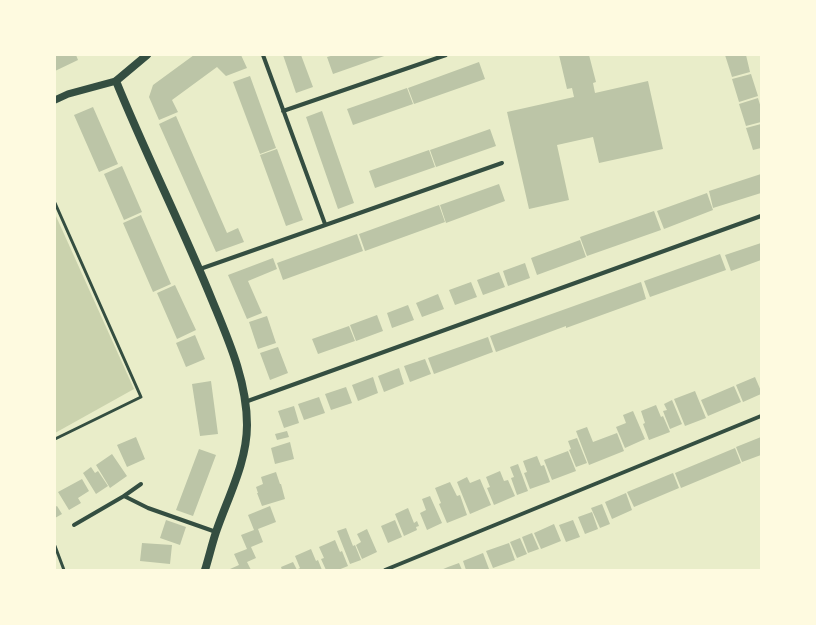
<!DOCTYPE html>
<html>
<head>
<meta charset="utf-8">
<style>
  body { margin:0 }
  #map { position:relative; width:816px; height:625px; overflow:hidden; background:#e9edc9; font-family:Mulish,sans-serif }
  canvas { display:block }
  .frame { position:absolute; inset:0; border:56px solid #fefae0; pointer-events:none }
</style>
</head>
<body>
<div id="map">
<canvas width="816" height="625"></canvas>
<div class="frame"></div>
</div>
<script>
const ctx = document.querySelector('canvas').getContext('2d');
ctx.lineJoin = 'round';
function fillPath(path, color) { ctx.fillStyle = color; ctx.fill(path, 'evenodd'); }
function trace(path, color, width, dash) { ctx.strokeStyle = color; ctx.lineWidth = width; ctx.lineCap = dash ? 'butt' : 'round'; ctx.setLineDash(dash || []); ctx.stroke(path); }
const green = new Path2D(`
  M55,214L134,389L55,433Z`);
const building = new Path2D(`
  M55,55H76L78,60L55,71Z
  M194,55H241L247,68L226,76L217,67L172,100L178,112L159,120L149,97L153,85Z
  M283,55H301L313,87L296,93Z
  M334,55H387L333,74L327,57Z
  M559,55H589L596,82L593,83L595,93L648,81L663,149L599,163L593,137L557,145L569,200L529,209L507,112L574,97L572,88L567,89Z
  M725,55H746L750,72L732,77Z
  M479,62L485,79L414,104L408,88Z
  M751,74L758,96L739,102L732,79Z
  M250,76L276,148L260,154L233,82Z
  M407,88L413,104L353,125L347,109Z
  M758,98L761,108V122L746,126L739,104Z
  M93,107L118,164L99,172L74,115Z
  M322,111L354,203L338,209L306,117Z
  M176,116L227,233L238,228L244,242L216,252L159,124Z
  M761,124V148L753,150L746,128Z
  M490,129L496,146L436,167L430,150Z
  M277,149L303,220L286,226L260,155Z
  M429,150L435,167L375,188L369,171Z
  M122,166L142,212L124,220L104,174Z
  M761,174V193L713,208L709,191Z
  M499,184L505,201L446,223L440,205Z
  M707,193L713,210L664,229L657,211Z
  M439,205L445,222L365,251L359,234Z
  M654,211L661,230L587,256L580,237Z
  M141,215L171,284L153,292L123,223Z
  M357,234L363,251L283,280L277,263Z
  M580,240L586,257L537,275L531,258Z
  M761,243V260L731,271L725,255Z
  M720,254L726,270L650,297L644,281Z
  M273,258L277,269L248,281L262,313L247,319L228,275Z
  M525,263L530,278L508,286L503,271Z
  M499,272L505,287L483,295L477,280Z
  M471,282L477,297L455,305L449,290Z
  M641,282L646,299L566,328V326L496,352L490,336Z
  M175,285L196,330L177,339L157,293Z
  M438,294L444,309L422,317L416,303Z
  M408,305L414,320L392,328L387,313Z
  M377,315L383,331L356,341L350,325Z
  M267,316L276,343L258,349L249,322Z
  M349,326L355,341L318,354L312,339Z
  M195,335L205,359L186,367L176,343Z
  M488,337L493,352L434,374L428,358Z
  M278,347L288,373L270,380L260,353Z
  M425,359L431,374L410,382L404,366Z
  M399,368L404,384L384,392L378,376Z
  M373,377L378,393L358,401L352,385Z
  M755,377L761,391V394L743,402L736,385Z
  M211,381L218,434L200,436L192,384Z
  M734,386L741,402L708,416L701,400Z
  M346,387L352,403L331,410L325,394Z
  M695,391L706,418L685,426L674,399Z
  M319,397L325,413L304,420L298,404Z
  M672,400L682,424L670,429L663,411L667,410L664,404Z
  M656,405L661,417L663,416L670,432L649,440L643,424L645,423L641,411Z
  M294,406L299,423L284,428L278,411Z
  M633,411L645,439L625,448L616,427L626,423L623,415Z
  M587,427L593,442L617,433L624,451L589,465L576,431Z
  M287,431L289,437L277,440L275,434Z
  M136,437L145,459L127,467L117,445Z
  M761,437V455L742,462L736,447Z
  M577,438L587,463L576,467L569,450L571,449L568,441Z
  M290,442L294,459L275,464L271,448Z
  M735,448L741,463L681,488L675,473Z
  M199,449L216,455L193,516L176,510Z
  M568,451L576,471L552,480L544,460Z
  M112,454L127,476L110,488L96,465Z
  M537,456L541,466L544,465L550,482L530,489L524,473L527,472L523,461Z
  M518,464L528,491L517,495L511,478L514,477L510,467Z
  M91,467L95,473L98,471L108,486L96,494L83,473Z
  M500,471L504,481L508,480L515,496L494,505L487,488L490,487L486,477Z
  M276,472L280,484H281L285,499L262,506L257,493H258L256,487L263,484L261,477Z
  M673,473L679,488L634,507L627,492Z
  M467,477L470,483L480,479L491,505L470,514L457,482Z
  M82,479L89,491L78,498L81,503L69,510L58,492Z
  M450,482L457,496L460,495L467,515L447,523L439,504L441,503L435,488Z
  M626,493L632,510L612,519L605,502Z
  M430,496L442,523L427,530L420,513L426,510L422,499Z
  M602,504L610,524L600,528L591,508Z
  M57,506L62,514L55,518V507Z
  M270,506L276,522L258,529L263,542L251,547L256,558L247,562L251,570H231L230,569L239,565L234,554L247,549L241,535L254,530L248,515Z
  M408,508L414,523L417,521L419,526L416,527L417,530L404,536L395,514Z
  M592,512L598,529L585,534L578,517Z
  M166,520L186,527L180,545L160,538Z
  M395,520L402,537L388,543L381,526Z
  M573,520L580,537L566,542L559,525Z
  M554,524L561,541L541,549L534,533Z
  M346,528L353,546L355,545L361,560L350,564L337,531Z
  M367,529L377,552L362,559L356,545L361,542L357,534Z
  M532,533L539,549L528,553L522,537Z
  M520,538L527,554L517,558L510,542Z
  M335,540L340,552L342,551L348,566L338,570H326L321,559L324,558L319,547Z
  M142,543L172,545L170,564L140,561Z
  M509,543L515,560L493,568L486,551Z
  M311,549L316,561L318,560L322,570H298V569L300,568L295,556Z
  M483,553L489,569L466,570L463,561Z
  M293,562L297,570H282L281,567Z
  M459,563L462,570H441L448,567Z`);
const service = new Path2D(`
  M55,203L141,397L55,439
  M55,546L64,570`);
const minor = new Path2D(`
  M263,55L325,224
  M283,111L446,55
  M200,269L502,163
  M245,402L761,216
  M141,484L124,496L148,508L216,532
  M74,525L124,496
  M385,570L761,416`);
const tertiary = new Path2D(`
  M55,100L68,94L116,81`);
const secondary = new Path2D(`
  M147,55L116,81C146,155 182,226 212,300C228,339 247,381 247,425C247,462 228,497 216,532C212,544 209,557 205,570`);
fillPath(green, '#cad2ad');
fillPath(building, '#bcc5a7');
trace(service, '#344e41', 3);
trace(minor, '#344e41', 4);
trace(tertiary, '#344e41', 7);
trace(secondary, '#344e41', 8);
</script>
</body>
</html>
